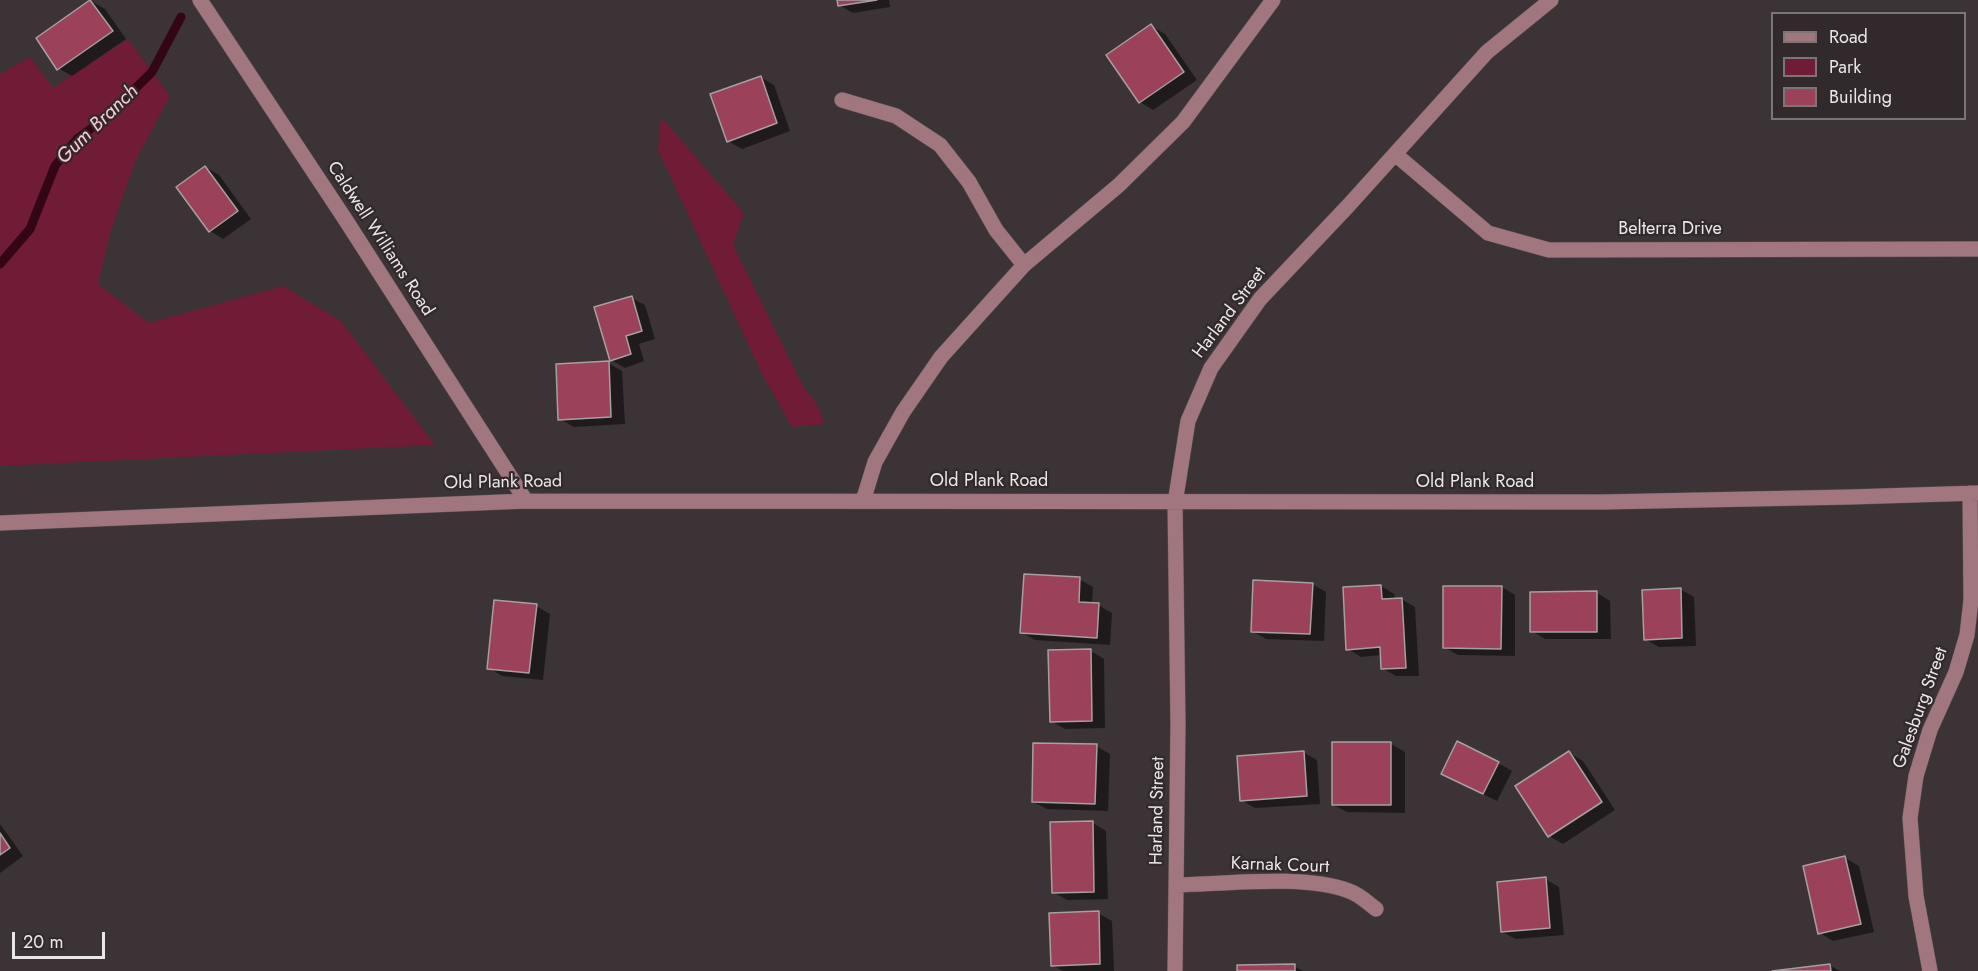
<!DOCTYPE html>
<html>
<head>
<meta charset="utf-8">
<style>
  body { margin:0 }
  #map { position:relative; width:1978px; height:971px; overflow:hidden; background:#3b3335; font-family:Jost,sans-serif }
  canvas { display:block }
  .legend { position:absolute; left:1771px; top:12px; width:195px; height:108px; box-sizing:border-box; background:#31292b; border:2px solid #7b7576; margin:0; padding:8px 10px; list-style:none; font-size:18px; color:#ebe6e7 }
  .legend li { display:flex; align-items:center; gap:12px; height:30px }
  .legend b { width:30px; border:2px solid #7b7576 }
  .scale { position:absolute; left:12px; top:932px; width:93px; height:27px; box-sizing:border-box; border:3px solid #ebe6e7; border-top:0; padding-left:8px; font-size:18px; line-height:21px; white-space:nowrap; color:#ebe6e7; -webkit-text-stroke:4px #31292b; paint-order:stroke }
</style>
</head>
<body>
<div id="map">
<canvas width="1978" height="971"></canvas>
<ul class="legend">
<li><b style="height:8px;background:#a1767e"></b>Road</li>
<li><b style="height:16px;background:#701c37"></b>Park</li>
<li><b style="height:16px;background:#9b4159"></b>Building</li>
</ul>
<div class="scale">20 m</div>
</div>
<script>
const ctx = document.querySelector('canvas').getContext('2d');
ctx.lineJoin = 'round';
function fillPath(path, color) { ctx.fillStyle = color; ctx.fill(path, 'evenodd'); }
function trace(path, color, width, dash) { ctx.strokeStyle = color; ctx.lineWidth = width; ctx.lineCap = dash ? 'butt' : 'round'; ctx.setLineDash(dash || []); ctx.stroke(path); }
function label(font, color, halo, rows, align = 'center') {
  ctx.font = font + ' Jost,sans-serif'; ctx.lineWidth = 4.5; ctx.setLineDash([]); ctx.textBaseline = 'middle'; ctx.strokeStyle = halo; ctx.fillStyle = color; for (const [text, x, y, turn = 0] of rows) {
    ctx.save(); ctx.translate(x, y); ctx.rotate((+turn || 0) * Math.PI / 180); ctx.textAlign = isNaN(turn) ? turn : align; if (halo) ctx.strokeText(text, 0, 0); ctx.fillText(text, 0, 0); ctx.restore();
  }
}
const green = new Path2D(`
  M128,39L170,96L136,160L111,230L98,284L149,323L283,286L341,321L435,445L0,466V74L30,57L53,88Z
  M661,117L744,213L733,245L804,388L817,404L825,424L792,427L762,374L658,150Z`);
const shadow = new Path2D(`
  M838,0H889L890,7L853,13L839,5Z
  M91,1L105,9L126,39L72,76L58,68L38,38Z
  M1151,26L1165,34L1197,80L1153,110L1140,102Z
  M760,77L774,85L790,131L742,149L728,141Z
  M205,167L219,175L251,219L223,239L210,231Z
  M631,298L645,305L655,339L639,344L644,361L625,368L611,360Z
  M608,363L622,371L625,424L574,427L560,419Z
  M1079,579L1093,587L1092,604L1098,605L1112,613L1110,645L1035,640L1021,632Z
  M1312,584L1326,592L1324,641L1266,639L1252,631Z
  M1381,586L1394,594L1395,600L1401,599L1415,607L1419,676H1396L1382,668V655L1361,657L1348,649Z
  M1502,587L1515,595V656L1458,655L1444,647Z
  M1680,589L1694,597L1696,646L1659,647L1645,639Z
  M1597,593L1610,601L1611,639H1545L1532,631Z
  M536,606L550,614L543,680L502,676L489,668Z
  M1091,651L1104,659L1105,728L1065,729L1051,721Z
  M1334,744H1391L1405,752V813L1347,812L1333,805Z
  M1096,746L1110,754L1108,811L1047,809L1033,802Z
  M1303,752L1317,760L1320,804L1255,808L1241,800Z
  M1569,753L1583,761L1615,810L1563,844L1549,836Z
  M1498,763L1512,771L1497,801L1456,781Z
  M1093,823L1106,831L1108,899L1067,900L1053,892Z
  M0,824L23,856L0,873Z
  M1845,858L1859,866L1874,932L1833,941L1820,933Z
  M1545,879L1559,887L1564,935L1516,939L1502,932Z
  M1098,913L1112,921L1114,971H1063L1052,965Z
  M1829,965L1840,971H1781Z
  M1294,966L1303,971H1239Z`);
const stream = new Path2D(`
  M0,264L30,229L55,166L77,139L104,119L152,72L181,17`);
const building = new Path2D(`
  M90,0L113,31L57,70L36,38Z
  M837,0H877L838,6Z
  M1151,24L1184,72L1139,103L1106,55Z
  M761,76L777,123L727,142L710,94Z
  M205,166L238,211L209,232L176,187Z
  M632,296L642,331L626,336L631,354L610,361L594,307Z
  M609,361L611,417L558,420L556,364Z
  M1024,574L1080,577L1079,602L1099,603L1097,638L1020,633Z
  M1253,580L1313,583L1310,634L1251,632Z
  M1381,585L1382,599L1402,598L1406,668L1381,669L1380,647L1346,650L1343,587Z
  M1443,586H1502L1501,649L1443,648Z
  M1681,588L1682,638L1644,640L1642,590Z
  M1597,591V632H1530V592Z
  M494,600L537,604L529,673L487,669Z
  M1091,649L1092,721L1050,722L1048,650Z
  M1457,741L1499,762L1483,794L1441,774Z
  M1332,742H1391V805H1332Z
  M1033,743L1097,744L1095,804L1032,802Z
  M1304,751L1307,796L1240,801L1237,756Z
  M1569,751L1602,802L1548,837L1515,786Z
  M1093,821L1094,892L1052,893L1050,822Z
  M0,833L10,848L0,855Z
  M1845,856L1861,924L1818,934L1803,866Z
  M1546,877L1550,928L1501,932L1497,882Z
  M1099,911L1100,964L1051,966L1049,913Z
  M1295,964V971H1237V965Z
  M1830,964L1831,971H1772Z`);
const minor = new Path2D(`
  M200,0L345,219L526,501
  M842,100L896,116L940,145L969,182L996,230L1024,265
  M1395,154L1488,233L1549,250L1978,249
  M863,501L875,462L903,412L941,357L1024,265L1119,185L1183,122L1273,0
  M0,523L526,501L1602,502L1850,497L1978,493
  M1177,885C1225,884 1305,874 1349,891C1359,894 1368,903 1376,909
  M1175,971L1178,724L1175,503L1188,421L1211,368L1260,299L1348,206L1487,52L1551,0
  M1930,971L1916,896L1910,818L1916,776L1930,730L1956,672L1967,635L1971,600L1970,493`);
const streetNames = [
  ["Belterra Drive",1670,230],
  ["Caldwell Williams Road",380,239,57],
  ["Harland Street",1230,313,-53],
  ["Old Plank Road",989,482],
  ["Old Plank Road",503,483,-1],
  ["Old Plank Road",1475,483],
  ["Galesburg Street",1921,708,-70],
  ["Harland Street",1158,811,-89],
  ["Karnak Court",1280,866,2]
];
const waterNames = [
  ["Gum Branch",98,125,-44]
];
fillPath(green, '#701c37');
fillPath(shadow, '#0007');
trace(stream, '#340615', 9);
fillPath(building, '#9b4159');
trace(building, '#a89fa1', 1.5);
trace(minor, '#575051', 16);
trace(minor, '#a1767e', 15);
label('18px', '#ebe6e7', '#31292b', streetNames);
label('italic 20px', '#fdc9d3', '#31292b', waterNames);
</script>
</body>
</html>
